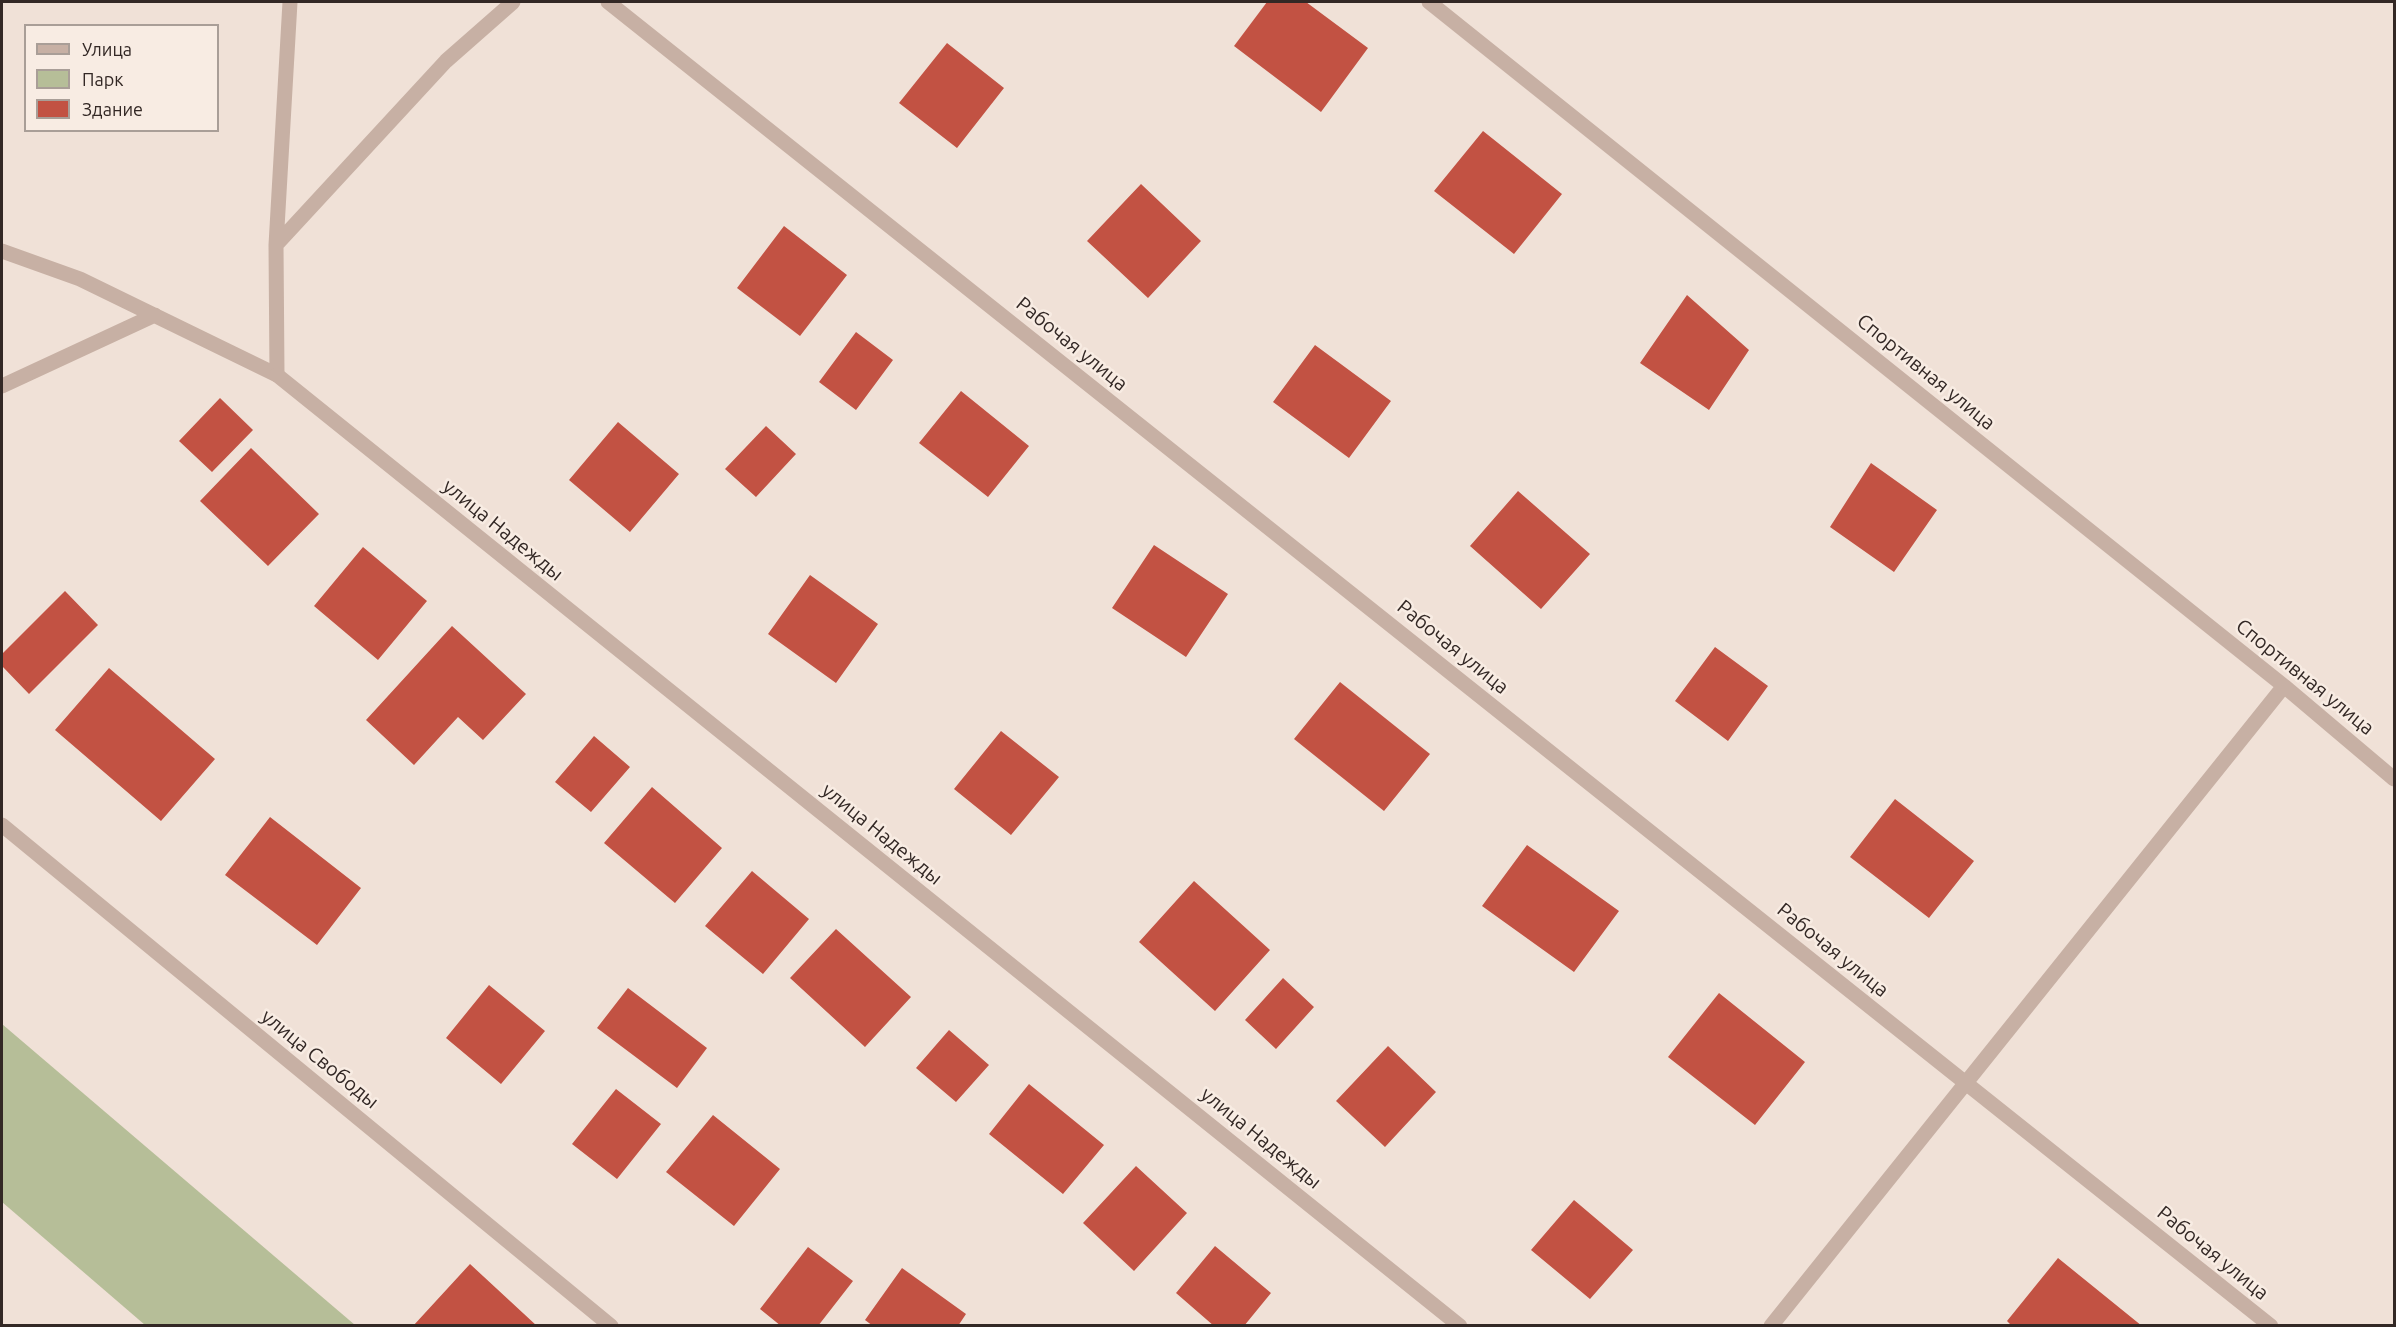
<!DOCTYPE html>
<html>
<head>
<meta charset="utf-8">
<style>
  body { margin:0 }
  #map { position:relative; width:2396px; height:1327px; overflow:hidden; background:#f0e1d7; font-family:Ubuntu,sans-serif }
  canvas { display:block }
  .frame { position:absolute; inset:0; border:3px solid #332825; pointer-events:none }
  .legend { position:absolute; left:24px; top:24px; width:195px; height:108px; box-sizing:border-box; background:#f8ece3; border:2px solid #a99e97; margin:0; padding:8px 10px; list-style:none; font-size:18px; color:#332825 }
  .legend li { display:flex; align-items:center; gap:12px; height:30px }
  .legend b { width:30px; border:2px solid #a99e97 }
</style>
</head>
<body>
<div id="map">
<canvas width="2396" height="1327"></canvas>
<div class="frame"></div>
<ul class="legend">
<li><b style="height:8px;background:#c7b0a4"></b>Улица</li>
<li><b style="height:16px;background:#b6be98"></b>Парк</li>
<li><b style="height:16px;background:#c25243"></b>Здание</li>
</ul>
</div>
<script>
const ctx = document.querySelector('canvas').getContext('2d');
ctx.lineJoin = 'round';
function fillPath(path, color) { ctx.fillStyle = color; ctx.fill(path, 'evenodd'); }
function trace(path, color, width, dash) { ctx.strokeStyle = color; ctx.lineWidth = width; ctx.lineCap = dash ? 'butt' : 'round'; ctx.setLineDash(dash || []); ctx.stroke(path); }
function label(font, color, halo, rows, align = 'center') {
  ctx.font = font + ' Ubuntu,sans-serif'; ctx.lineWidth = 5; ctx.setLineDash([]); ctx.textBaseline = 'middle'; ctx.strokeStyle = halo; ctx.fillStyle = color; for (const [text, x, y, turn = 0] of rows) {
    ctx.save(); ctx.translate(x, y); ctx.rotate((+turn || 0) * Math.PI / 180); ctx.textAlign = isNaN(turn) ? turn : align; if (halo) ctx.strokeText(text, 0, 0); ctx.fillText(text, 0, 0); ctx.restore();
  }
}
const green = new Path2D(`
  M2,1024L355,1325H145L2,1202Z`);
const building = new Path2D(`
  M1267,2H1306L1368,48L1321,112L1234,46Z
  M947,43L1004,88L957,148L899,103Z
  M1483,131L1562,194L1514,254L1434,191Z
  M1141,184L1201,241L1148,298L1087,241Z
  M784,226L847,275L800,336L737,288Z
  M1687,295L1749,350L1709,410L1640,363Z
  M856,332L893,360L856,410L819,382Z
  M1315,345L1391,401L1349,458L1273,402Z
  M961,391L1029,446L988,497L919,443Z
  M220,398L253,430L212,472L179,441Z
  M618,422L679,474L630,532L569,480Z
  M766,426L796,454L756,497L725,469Z
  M251,448L319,514L268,566L200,501Z
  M1871,463L1937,510L1894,572L1830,527Z
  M1518,491L1590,554L1541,609L1470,546Z
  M1154,545L1228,594L1186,657L1112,608Z
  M363,547L427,601L378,660L314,606Z
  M810,575L878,624L836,683L768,634Z
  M65,591L98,625L29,694L2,666V654Z
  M452,626L526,694L483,740L458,717L414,765L366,720Z
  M1715,647L1768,686L1728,741L1675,701Z
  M109,668L215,759L161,821L55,730Z
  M1340,682L1430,754L1384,811L1294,739Z
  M1001,731L1059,777L1011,835L954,789Z
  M594,736L630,767L591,812L555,782Z
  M652,787L722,848L675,903L604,843Z
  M1895,799L1974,861L1929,918L1850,857Z
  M270,817L361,888L317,945L225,875Z
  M1527,845L1619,911L1574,972L1482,906Z
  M752,871L809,919L763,974L705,926Z
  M1194,881L1270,950L1215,1011L1139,942Z
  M836,929L911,997L865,1047L790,978Z
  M1283,978L1314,1007L1276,1049L1245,1020Z
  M489,985L545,1031L501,1084L446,1038Z
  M628,988L707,1048L677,1088L597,1028Z
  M1719,993L1805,1062L1755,1125L1668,1057Z
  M949,1030L989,1065L956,1102L916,1068Z
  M1388,1046L1436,1092L1385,1147L1336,1101Z
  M1029,1084L1104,1145L1063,1194L989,1134Z
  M616,1089L661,1124L617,1179L572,1144Z
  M713,1115L780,1169L734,1226L666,1172Z
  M1136,1166L1187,1213L1134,1271L1083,1223Z
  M1574,1200L1633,1250L1590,1299L1531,1250Z
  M1215,1246L1271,1293L1244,1326H1214L1176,1293Z
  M808,1247L853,1281L818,1326H781L760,1309Z
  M2058,1258L2142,1326H2012L2007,1321Z
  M470,1264L537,1326H413Z
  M902,1268L966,1314L958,1326H873L865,1320Z`);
const service = new Path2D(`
  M276,245L446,61L513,2
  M2,251L80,279L277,375L276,245L290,2
  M2,386L155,315`);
const minor = new Path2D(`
  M608,2L2271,1326
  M1429,2L2284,686L2394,779
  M277,375L1460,1326
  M2,825L611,1326
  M1771,1326L2284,686`);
const streetNames = [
  ["Рабочая улица",1072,344,39],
  ["Спортивная улица",1926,372,39],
  ["улица Надежды",503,530,39],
  ["Рабочая улица",1453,647,39],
  ["Спортивная улица",2305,677,39],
  ["улица Надежды",882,834,39],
  ["Рабочая улица",1833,950,39],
  ["улица Свободы",320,1059,39],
  ["улица Надежды",1261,1138,39],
  ["Рабочая улица",2213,1253,39]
];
fillPath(green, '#b6be98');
fillPath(building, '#c25243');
trace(service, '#c7b0a4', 15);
trace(minor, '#c7b0a4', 15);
label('20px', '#332825', '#f8ece3', streetNames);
</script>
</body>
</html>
